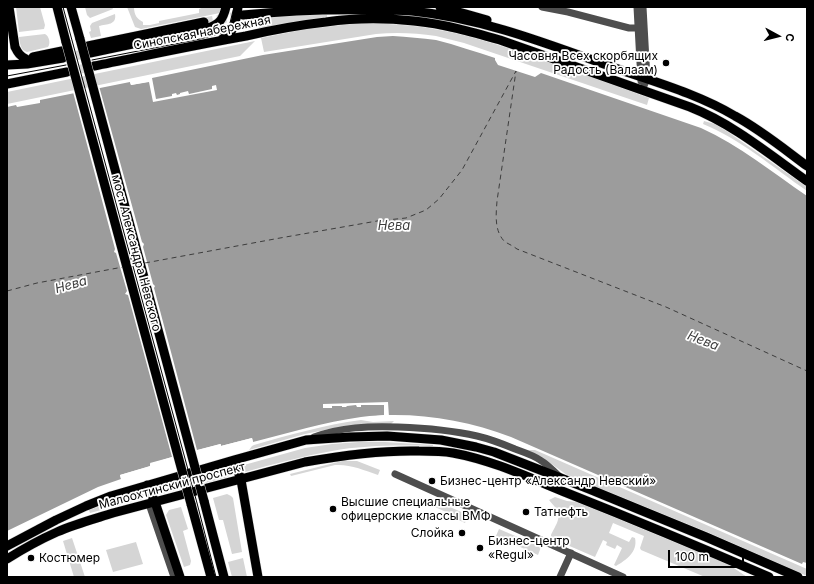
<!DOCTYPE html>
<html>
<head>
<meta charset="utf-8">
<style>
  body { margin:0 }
  #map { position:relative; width:814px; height:584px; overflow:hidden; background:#fff; font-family:Inter,sans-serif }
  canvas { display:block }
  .frame { position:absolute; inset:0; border:8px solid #000; pointer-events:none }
  .north { position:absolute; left:758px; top:16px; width:40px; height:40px; -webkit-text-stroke:3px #fff; paint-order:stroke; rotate:97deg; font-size:11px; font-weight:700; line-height:16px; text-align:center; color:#000 }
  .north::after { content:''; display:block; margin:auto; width:14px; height:18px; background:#000; clip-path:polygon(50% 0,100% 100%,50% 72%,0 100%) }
  .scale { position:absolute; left:668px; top:550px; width:76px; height:18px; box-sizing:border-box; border:2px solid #000; border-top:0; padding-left:5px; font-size:12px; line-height:14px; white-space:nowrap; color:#000; -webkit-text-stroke:3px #fff; paint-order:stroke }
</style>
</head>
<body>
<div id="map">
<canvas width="814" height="584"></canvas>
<div class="frame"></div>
<div class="north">С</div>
<div class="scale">100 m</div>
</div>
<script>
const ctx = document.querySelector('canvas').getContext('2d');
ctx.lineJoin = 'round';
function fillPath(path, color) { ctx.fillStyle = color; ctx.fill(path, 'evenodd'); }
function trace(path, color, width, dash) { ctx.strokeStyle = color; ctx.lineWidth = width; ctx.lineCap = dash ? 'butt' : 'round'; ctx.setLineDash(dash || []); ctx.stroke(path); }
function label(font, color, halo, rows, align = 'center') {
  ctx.font = font + ' Inter,sans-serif'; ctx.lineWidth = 3.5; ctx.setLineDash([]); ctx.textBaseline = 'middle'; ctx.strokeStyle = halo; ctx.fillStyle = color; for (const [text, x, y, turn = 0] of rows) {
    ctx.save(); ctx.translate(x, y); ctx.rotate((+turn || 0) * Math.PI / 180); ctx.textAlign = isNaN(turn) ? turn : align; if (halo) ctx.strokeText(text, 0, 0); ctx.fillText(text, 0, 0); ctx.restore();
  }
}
const green = new Path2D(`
  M16,7H40L45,25L44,29L19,32Z
  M85,7H112L113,9L90,18L87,15Z
  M127,7H134C134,15 137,19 143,22V25H150L159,23V21L199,13V9L204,7H222L220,13L141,29L135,27Z
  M115,14C117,25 107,24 99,26L101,36L91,38L89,32L91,31L90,26L92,23Z
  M327,14V17L259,28V26H258V20H254L256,27L244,29L243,20L285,16Z
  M352,24C381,23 410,24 439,30C469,35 498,45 527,54C568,68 609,83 649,98L647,105L464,43C455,41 445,38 436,36C416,33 396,32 376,34L264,52L261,38L306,29Z
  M45,34C49,36 51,43 48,47L27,52C20,50 20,43 19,37Z
  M255,41L240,56L7,104V92Z
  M704,121L715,124L728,132L807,187V191C774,168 740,139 703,124Z
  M361,420L373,422L394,421L391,424L340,427L305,434L249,450L252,446L254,445C289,435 324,425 361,420Z
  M359,442H385L433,445V446C401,445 363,445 332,451C303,456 274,464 245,472H244L242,469V466L244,465L305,448L332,444Z
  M527,450H535L807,569V576L707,532L567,475L543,458Z
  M342,461H357L380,470L378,475C364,470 350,464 335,465L291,476L290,474Z
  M226,470H228L230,473L228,477L158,495L156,493L155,491L157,489Z
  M141,494H143L144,496L143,499L90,513L89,510L111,502Z
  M227,494L231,496L233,498L242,552L232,554L223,520H219L213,498Z
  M555,497L567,501L577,502L728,564L747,577H705L641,550L640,548L644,536L613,523L609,533L629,542L632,537L635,538C638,552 626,560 616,566L614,565L622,548L617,545L615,549L606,545L607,542L603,540L595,557L551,538V535C554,528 562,518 557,510C555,506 551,503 549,500Z
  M434,500L468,515L465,523L448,515V513L431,505Z
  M181,507L188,529L183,531L191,561L190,565L184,567L166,515L169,510Z
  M499,529L541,547L538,555L496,536Z
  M72,538L85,577H74L63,541Z
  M136,542L143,564L113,572L106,550Z
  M243,558L247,577H232L228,562Z`);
const water = new Path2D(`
  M393,36C407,37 422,38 436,40C456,45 476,52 495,58V60L498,65L535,77L541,73L701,128C740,146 772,172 807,196V563L803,562L802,564L511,437C463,419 412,411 361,417C324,422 289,433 253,442L252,438L221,446L220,444L150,463L151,466L120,475L121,479L98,487L7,531V107L16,105L17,107L40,103V100L130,82L131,85L152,81V78L263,55L377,37Z`);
const pier = new Path2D(`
  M150,78H152L156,99L172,96V94L176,93L177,95L180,94V93L188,91L189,94L212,89V86L216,85L217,90L153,102L149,82L131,85L130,82H132L133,83L150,79Z
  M99,86L142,242L144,244L143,247L153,284L155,286L154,288L197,450L221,444V446L252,438L253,442L251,443V441L221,448L219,446L152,465L151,468L122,476L123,479H121L120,475L150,466V464L172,457L128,295L125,294L127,291L116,253L114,252L115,249L73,92Z
  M388,402L389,417L376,418V416L384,415V405H361V407H357L356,405L347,406L346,407H342V406H332V408H323V404Z`);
const ferry = new Path2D(`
  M145,263L280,238L377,221L406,218L426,210L439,199L462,170L516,71L497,201C496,215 494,231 505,242C509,244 513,246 517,249L666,307L807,371
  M7,291L37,283L123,267`);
const majorTunnel = new Path2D(`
  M204,22L243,15
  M63,58L90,53
  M67,72L94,66`);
const minor = new Path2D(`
  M542,7L568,12L629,28H644
  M637,7L641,81
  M642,90L647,79L643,7
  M314,437C341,427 369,426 398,427C425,428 451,430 477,436C490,439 503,444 515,449C523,452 533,455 540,460C547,464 553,470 559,476
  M395,474L623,577
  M149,504L174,577
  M560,577L571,553`);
const major = new Path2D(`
  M9,7L15,47C18,53 20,56 26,59
  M57,7L66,42
  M71,7L80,39
  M440,7L466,14L487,20
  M243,15C285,11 327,9 369,10C383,10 398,10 412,11C482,18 548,44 615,68C655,82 698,94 735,116C761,130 784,149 807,166
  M222,39C235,33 236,20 238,7
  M88,46L204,22
  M90,53L208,28C220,24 223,19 226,7
  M33,57L62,51
  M7,65L27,64L63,58
  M94,66C144,56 195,45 246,36C272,30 299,25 326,22C355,18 385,18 414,21C444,24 472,32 500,40L690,107C733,124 769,154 807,181
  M7,84L67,72
  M234,460L241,480L258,577
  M147,485L155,502L180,577
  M204,501L224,577
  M191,504L211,577
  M7,546L56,520L86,506L111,496L234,460L306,440L350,437L387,436L441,440L476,447L494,452L589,489L706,537L798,577
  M7,559C23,549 39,540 57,532C75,524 94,519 113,513L305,462C344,455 380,450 419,451C430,451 442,451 453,453C492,460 530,478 567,493C635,520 702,548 769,577`);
const tram = new Path2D(`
  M63,7L197,503L216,577
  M92,60L200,39L222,33L227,29L230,23L234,7
  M7,76L66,65`);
const majorBridge = new Path2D(`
  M80,39L204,501
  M66,42L191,504`);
const markers = [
  [666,63,4,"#000"],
  [432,481,4,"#000"],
  [333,509,4,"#000"],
  [526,512,4,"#000"],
  [462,533,4,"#000"],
  [480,548,4,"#000"],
  [31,558,4,"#000"]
];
const streetNames = [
  ["Синопская набережная",202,33,-11],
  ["мост Александра Невского",136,253,75],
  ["Малоохтинский проспект",172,486,-15]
];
const poiNames = [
  ["Часовня Всех скорбящих",658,56,"right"],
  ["Радость (Валаам)",658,70,"right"],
  ["Бизнес-центр «Александр Невский»",440,481],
  ["Высшие специальные",341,502],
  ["офицерские классы ВМФ",341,516],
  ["Татнефть",534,512],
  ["Слойка",454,533,"right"],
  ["Бизнес-центр",488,541],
  ["«Regul»",488,555],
  ["Костюмер",39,558]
];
const waterNames = [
  ["Нева",394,226],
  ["Нева",71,285,-16],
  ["Нева",703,341,21]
];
fillPath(green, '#d5d5d5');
fillPath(water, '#9c9c9c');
fillPath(pier, '#fff');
trace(ferry, '#3d3d3d', 1, [5, 4]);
trace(majorTunnel, '#d9d9d9', 9, [9, 4.5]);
trace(major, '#dbdbdb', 10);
trace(minor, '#4e4e4e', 7);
trace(major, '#000', 9);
trace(tram, '#000', 1);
trace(majorBridge, '#dbdbdb', 10, []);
trace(majorBridge, '#000', 9);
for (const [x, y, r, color] of markers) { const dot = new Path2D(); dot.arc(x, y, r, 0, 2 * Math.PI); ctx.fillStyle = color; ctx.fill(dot); trace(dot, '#fff', 1.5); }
label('12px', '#000', '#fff', streetNames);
label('12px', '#000', '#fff', poiNames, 'left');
label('italic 13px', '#3d3d3d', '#fff', waterNames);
</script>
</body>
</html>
